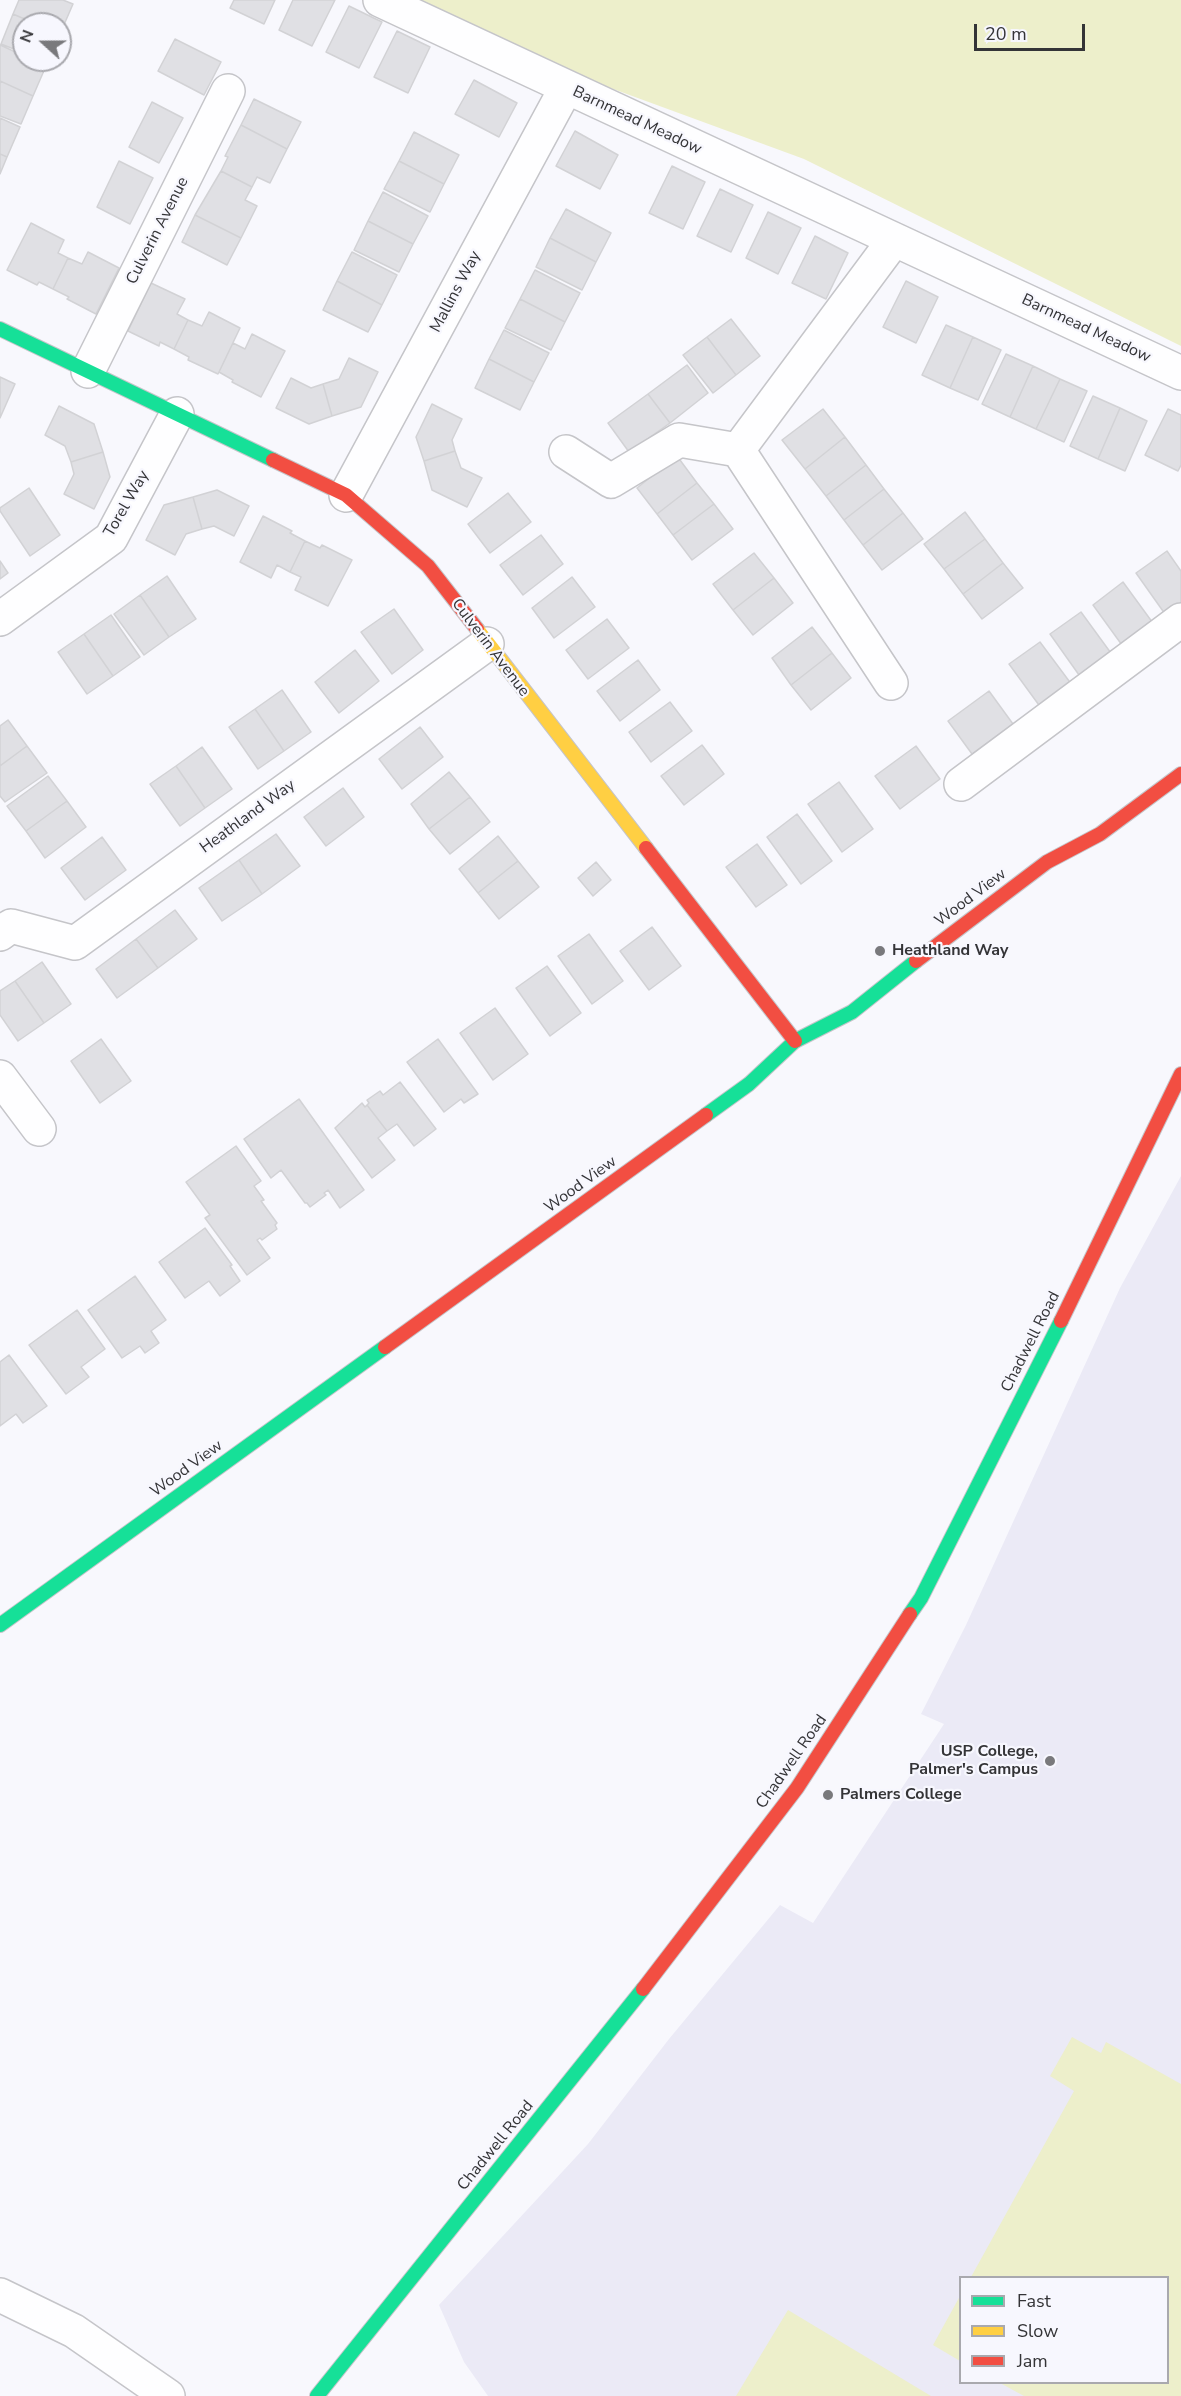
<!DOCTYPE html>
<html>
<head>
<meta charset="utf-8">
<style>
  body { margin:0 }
  #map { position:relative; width:1181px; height:2396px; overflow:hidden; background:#f8f8fd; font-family:"Nunito Sans",sans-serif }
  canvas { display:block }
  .legend { position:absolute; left:959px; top:2276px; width:210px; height:108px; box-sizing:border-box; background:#f7f7fe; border:2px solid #a9a9ae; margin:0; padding:8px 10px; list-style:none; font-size:18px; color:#343437 }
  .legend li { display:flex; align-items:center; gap:12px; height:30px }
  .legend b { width:30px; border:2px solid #a9a9ae }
  .north { position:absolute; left:12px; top:12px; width:60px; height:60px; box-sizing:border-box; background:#f7f7fe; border:2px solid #a9a9ae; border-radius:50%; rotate:291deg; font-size:16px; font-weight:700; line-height:24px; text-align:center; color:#343437 }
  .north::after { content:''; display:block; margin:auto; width:21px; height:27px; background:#79797c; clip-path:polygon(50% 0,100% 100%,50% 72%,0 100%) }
  .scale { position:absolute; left:974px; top:24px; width:111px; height:27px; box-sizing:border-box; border:3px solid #343437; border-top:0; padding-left:8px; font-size:18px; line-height:21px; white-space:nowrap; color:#343437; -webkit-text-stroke:4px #f7f7fe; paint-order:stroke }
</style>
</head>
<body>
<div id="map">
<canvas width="1181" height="2396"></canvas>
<ul class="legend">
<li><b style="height:8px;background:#16e098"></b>Fast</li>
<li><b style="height:8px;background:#ffcf43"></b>Slow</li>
<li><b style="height:8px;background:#f24e42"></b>Jam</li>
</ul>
<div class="north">N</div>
<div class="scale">20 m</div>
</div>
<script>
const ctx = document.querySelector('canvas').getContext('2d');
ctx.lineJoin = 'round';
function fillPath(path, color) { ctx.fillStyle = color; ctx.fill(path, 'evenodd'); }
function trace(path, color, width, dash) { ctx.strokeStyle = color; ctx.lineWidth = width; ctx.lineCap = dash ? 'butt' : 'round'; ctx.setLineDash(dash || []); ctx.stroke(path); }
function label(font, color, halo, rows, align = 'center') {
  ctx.font = font + ' "Nunito Sans",sans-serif'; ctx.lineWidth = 4.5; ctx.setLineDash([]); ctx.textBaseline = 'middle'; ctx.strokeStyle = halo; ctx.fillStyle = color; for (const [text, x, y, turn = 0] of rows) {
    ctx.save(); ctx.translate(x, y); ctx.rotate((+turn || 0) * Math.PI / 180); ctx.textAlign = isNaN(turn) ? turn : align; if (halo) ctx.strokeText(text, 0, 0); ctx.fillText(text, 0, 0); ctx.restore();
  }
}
const built = new Path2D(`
  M1181,1176V2396H488L464,2362L439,2305L588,2144L669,2039L780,1905L813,1923L944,1724L921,1714L966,1625L1120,1288ZM960,2278H1168V2382H960Z`);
const green = new Path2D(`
  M417,0H1181V346L804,159L605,86Z
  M1072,2037L1101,2053L1106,2042L1181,2084V2396H1024L1000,2383L1168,2382V2278L971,2277L1074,2091L1050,2076Z
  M960,2296V2361L933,2345Z
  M788,2310L931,2396H736Z`);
const building = new Path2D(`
  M19,0H63L73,4L60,34V24H36L13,14Z
  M234,0H275L264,24L230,8Z
  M293,0H335L312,46L279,30Z
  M349,6L382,22L359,68L326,52Z
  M13,14L36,24H24V53L1,44Z
  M397,31L430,47L408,93L374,77Z
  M175,39L221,62L204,95L158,71Z
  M0,45L24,56V60H34L46,66L33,96L0,81Z
  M474,80L517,103L499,137L455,114Z
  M0,81L33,96L21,124L0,116Z
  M254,99L301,122L287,149L241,125Z
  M152,102L183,118L159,163L129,147Z
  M0,118L20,127L7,157L0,154Z
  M241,125L287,149L270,183L257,177L252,187L221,171L228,157L225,156Z
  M575,131L618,155L600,189L556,166Z
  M414,132L459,155L444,184L399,161Z
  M0,154L7,157L0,174Z
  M119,161L153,178L130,224L97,207Z
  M399,161L444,184L430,212L384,189Z
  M672,166L705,182L683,229L649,213Z
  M221,171L252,187L245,200L257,206L241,238L195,215Z
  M720,189L753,205L731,252L697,236Z
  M383,192L428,216L413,244L368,221Z
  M566,209L611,233L596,262L550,238Z
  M768,212L801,228L778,274L746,258Z
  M195,215L241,238L227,265L182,242Z
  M368,221L413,244L399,272L354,250Z
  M31,223L64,240L58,253L68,258L53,289L39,282L37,285L7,270Z
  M815,236L848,253L826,299L792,283Z
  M550,238L596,262L582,290L536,267Z
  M88,252L119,268L96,314L67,299L69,297L53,289L68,258L82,264Z
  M352,252L397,275L382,305L337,281Z
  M535,270L580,293L565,322L520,299Z
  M337,281L382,305L368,332L323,310Z
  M906,281L938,297L916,343L883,327Z
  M151,283L185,299L177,314L188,320L174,349L160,342L159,346L128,331Z
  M520,299L565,322L551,350L505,328Z
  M209,312L240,328L218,374L188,360L189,357L174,349L188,320L202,326Z
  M731,319L760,356L736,375L707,337Z
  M946,325L973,337L950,388L922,375Z
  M504,330L549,353L534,382L489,359Z
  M252,334L285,351L261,397L232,382L233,380L219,372L233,343L245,349Z
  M707,337L736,375L713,393L683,355Z
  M973,337L1001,350L978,400L950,388Z
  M1006,354L1033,366L1010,417L982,404Z
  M349,358L378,372L361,407L332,416L323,384L339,379Z
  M489,359L534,382L520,410L475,388Z
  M687,365L708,393L670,423L648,394Z
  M1033,366L1060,379L1036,429L1010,417Z
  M0,377L15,384L0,418Z
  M291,378L311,388L323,384L332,416L309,424L276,408Z
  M1060,379L1087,391L1064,442L1036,429Z
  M648,394L670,423L629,452L608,423Z
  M1093,396L1120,408L1098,459L1070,446Z
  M432,404L462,419L452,440L455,451L424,461L416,437Z
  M59,406L94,424L103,452L71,462L65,446L45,435Z
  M1120,408L1147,421L1125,471L1098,459Z
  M823,409L845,437L805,469L782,440Z
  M1168,409L1181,415V465L1178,471L1145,455Z
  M845,437L866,465L826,496L805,469Z
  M455,451L461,468L482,478L467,507L432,490L424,461Z
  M103,452L110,477L94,509L64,494L74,474L71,462Z
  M677,456L697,483L657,514L637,488Z
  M866,465L884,489L844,520L826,496Z
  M697,483L714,504L673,535L657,514Z
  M29,488L60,535L30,556L0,511V508Z
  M884,489L903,513L863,545L844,520Z
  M217,490L249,506L234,536L214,526L202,529L193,497Z
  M508,493L531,522L490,553L468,524Z
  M193,497L202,529L186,534L175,555L146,540L164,505Z
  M714,504L733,529L692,560L673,535Z
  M965,512L985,539L944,569L924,544Z
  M903,513L923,539L882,570L863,545Z
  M263,516L292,531L290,533L305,541L290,572L277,565L271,578L240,562Z
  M541,535L563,564L523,595L500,565Z
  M985,539L1003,563L963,594L944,569Z
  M305,541L320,548L322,545L352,560L328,606L295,590L301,577L290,572Z
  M1167,551L1181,571V613L1170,621L1136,573Z
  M754,553L774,578L733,610L713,584Z
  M0,561L8,573L0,579Z
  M1003,563L1023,588L982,619L963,594Z
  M167,576L196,619L169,637L140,595Z
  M572,577L595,607L554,638L532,608Z
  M774,578L793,603L753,635L733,610Z
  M1123,582L1158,630L1127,652L1093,605Z
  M140,595L169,637L144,655L114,614Z
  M394,609L423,650L392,674L361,632Z
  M1081,612L1116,660L1084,682L1050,634Z
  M111,615L140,657L113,676L84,634Z
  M607,619L629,648L588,679L566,650Z
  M812,627L832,653L791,685L772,658Z
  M84,634L113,676L87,694L58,652Z
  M1040,642L1075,689L1044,712L1009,664Z
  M355,650L379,681L339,713L315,682Z
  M832,653L851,678L811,710L791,685Z
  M638,660L660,690L620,721L597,691Z
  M282,690L311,732L284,751L255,709Z
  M989,691L1013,724L972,754L948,721Z
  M670,702L692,731L651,762L629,732Z
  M255,709L284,751L258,769L229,727Z
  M8,720L27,746L0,766V726Z
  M420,727L443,757L402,789L379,759Z
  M702,745L724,774L684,805L661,776Z
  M27,746L47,773L5,802L0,796V766Z
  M916,746L940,779L900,809L875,776Z
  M202,747L232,789L205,808L176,766Z
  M176,766L205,808L180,826L150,784Z
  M449,772L470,797L429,829L411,804Z
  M48,776L67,801L26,831L7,806Z
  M839,782L873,829L842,852L808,804Z
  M343,788L364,817L326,846L304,817Z
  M470,797L490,822L450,854L429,829Z
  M67,801L86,827L45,858L26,831Z
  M797,814L832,861L801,884L767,837Z
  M276,834L300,866L262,894L239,860Z
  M498,836L518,861L478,893L459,869Z
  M102,837L126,870L85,900L61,868Z
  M757,844L787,885L756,907L726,867Z
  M239,860L262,894L222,921L199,888Z
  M518,861L539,887L499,919L478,893Z
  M596,862L611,880L593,896L578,878Z
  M175,910L197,939L158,968L136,939Z
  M652,927L681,966L649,990L620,951Z
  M589,934L623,981L592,1004L558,956Z
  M136,939L158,968L117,998L96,969Z
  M42,962L71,1004L44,1023L15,981Z
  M547,966L581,1013L550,1036L516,988Z
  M15,981L44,1023L18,1041L0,1015V991Z
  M495,1008L528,1054L493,1080L460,1033Z
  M101,1039L131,1081L100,1103L71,1061Z
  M438,1039L478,1094L464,1103L461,1099L444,1112L407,1062Z
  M400,1082L436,1129L414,1146L397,1124L387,1131L367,1105L369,1103L367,1100L380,1091L383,1095Z
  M299,1099L364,1190L340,1208L328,1190L324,1193L326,1195L310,1207L307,1203H305L281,1170L271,1178L244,1139Z
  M362,1103L365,1107L367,1105L387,1131L378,1138L395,1160L372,1178L335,1128Z
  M236,1146L261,1181L254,1186L264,1200L261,1201L277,1223L275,1225L277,1229L262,1240L260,1238L257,1240L270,1258L247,1275L205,1218L210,1215L186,1182Z
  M205,1228L232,1265L230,1266L240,1281L220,1296L209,1281L185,1298L159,1262Z
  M135,1276L166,1320L151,1331L159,1343L145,1353L140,1346L122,1358L88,1310Z
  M77,1310L105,1349L81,1367L89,1377L66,1394L29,1345Z
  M9,1355L47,1406L23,1423L16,1414L0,1426V1362Z`);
const street = new Path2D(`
  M380,0L1181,373
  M88,371L228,91
  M738,450L894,240
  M566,452L611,481L679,440L738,450L891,683
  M346,495L566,88
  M0,619L111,538L177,414
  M961,784L1181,620
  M0,934L11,926L75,943L487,644
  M0,1077L39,1129
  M0,2295L74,2331L168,2396`);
const fast = new Path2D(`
  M0,329L273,460
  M706,1115L749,1084L795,1041L852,1012L916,961
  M910,1614L921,1598L1061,1321
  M0,1625L385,1347
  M317,2396L643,1989`);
const slow = new Path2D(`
  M477,629L646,848`);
const jam = new Path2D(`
  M273,460L346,495L428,566L477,629
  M646,848L795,1041
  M916,961L1047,862L1100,834L1181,774
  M1061,1321L1181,1074
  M385,1347L706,1115
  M643,1989L797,1788L910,1614`);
const markers = [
  [880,951,6,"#79797c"],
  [1050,1761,6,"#79797c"],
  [828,1795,6,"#79797c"]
];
const streetNames = [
  ["Barnmead Meadow",637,121,25],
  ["Culverin Avenue",158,231,-63],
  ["Mallins Way",456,292,-62],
  ["Barnmead Meadow",1086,329,25],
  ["Torel Way",127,504,-60],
  ["Culverin Avenue",490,648,53],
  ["Heathland Way",248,817,-36],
  ["Wood View",971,898,-37],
  ["Wood View",581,1185,-36],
  ["Chadwell Road",1031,1342,-63],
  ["Wood View",187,1469,-36],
  ["Chadwell Road",792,1762,-55],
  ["Chadwell Road",496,2146,-51]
];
const poiNames = [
  ["Heathland Way",892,951],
  ["USP College,",1038,1752,"right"],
  ["Palmer's Campus",1038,1770,"right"],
  ["Palmers College",840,1795]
];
fillPath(built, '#ebeaf6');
fillPath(green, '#edefcb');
fillPath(building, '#e0e0e4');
trace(building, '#d2d2d5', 1.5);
trace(street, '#c5c5c9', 36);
trace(fast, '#c5c5c9', 16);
trace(slow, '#c5c5c9', 16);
trace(jam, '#c5c5c9', 16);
trace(street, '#fefeff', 33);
trace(fast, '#16e098', 14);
trace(slow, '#ffcf43', 14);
trace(jam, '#f24e42', 14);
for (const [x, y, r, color] of markers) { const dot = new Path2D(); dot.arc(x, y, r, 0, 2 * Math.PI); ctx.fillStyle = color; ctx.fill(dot); trace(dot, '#f7f7fe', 2); }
label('16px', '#343437', '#f7f7fe', streetNames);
label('bold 16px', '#343437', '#f7f7fe', poiNames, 'left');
</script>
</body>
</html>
